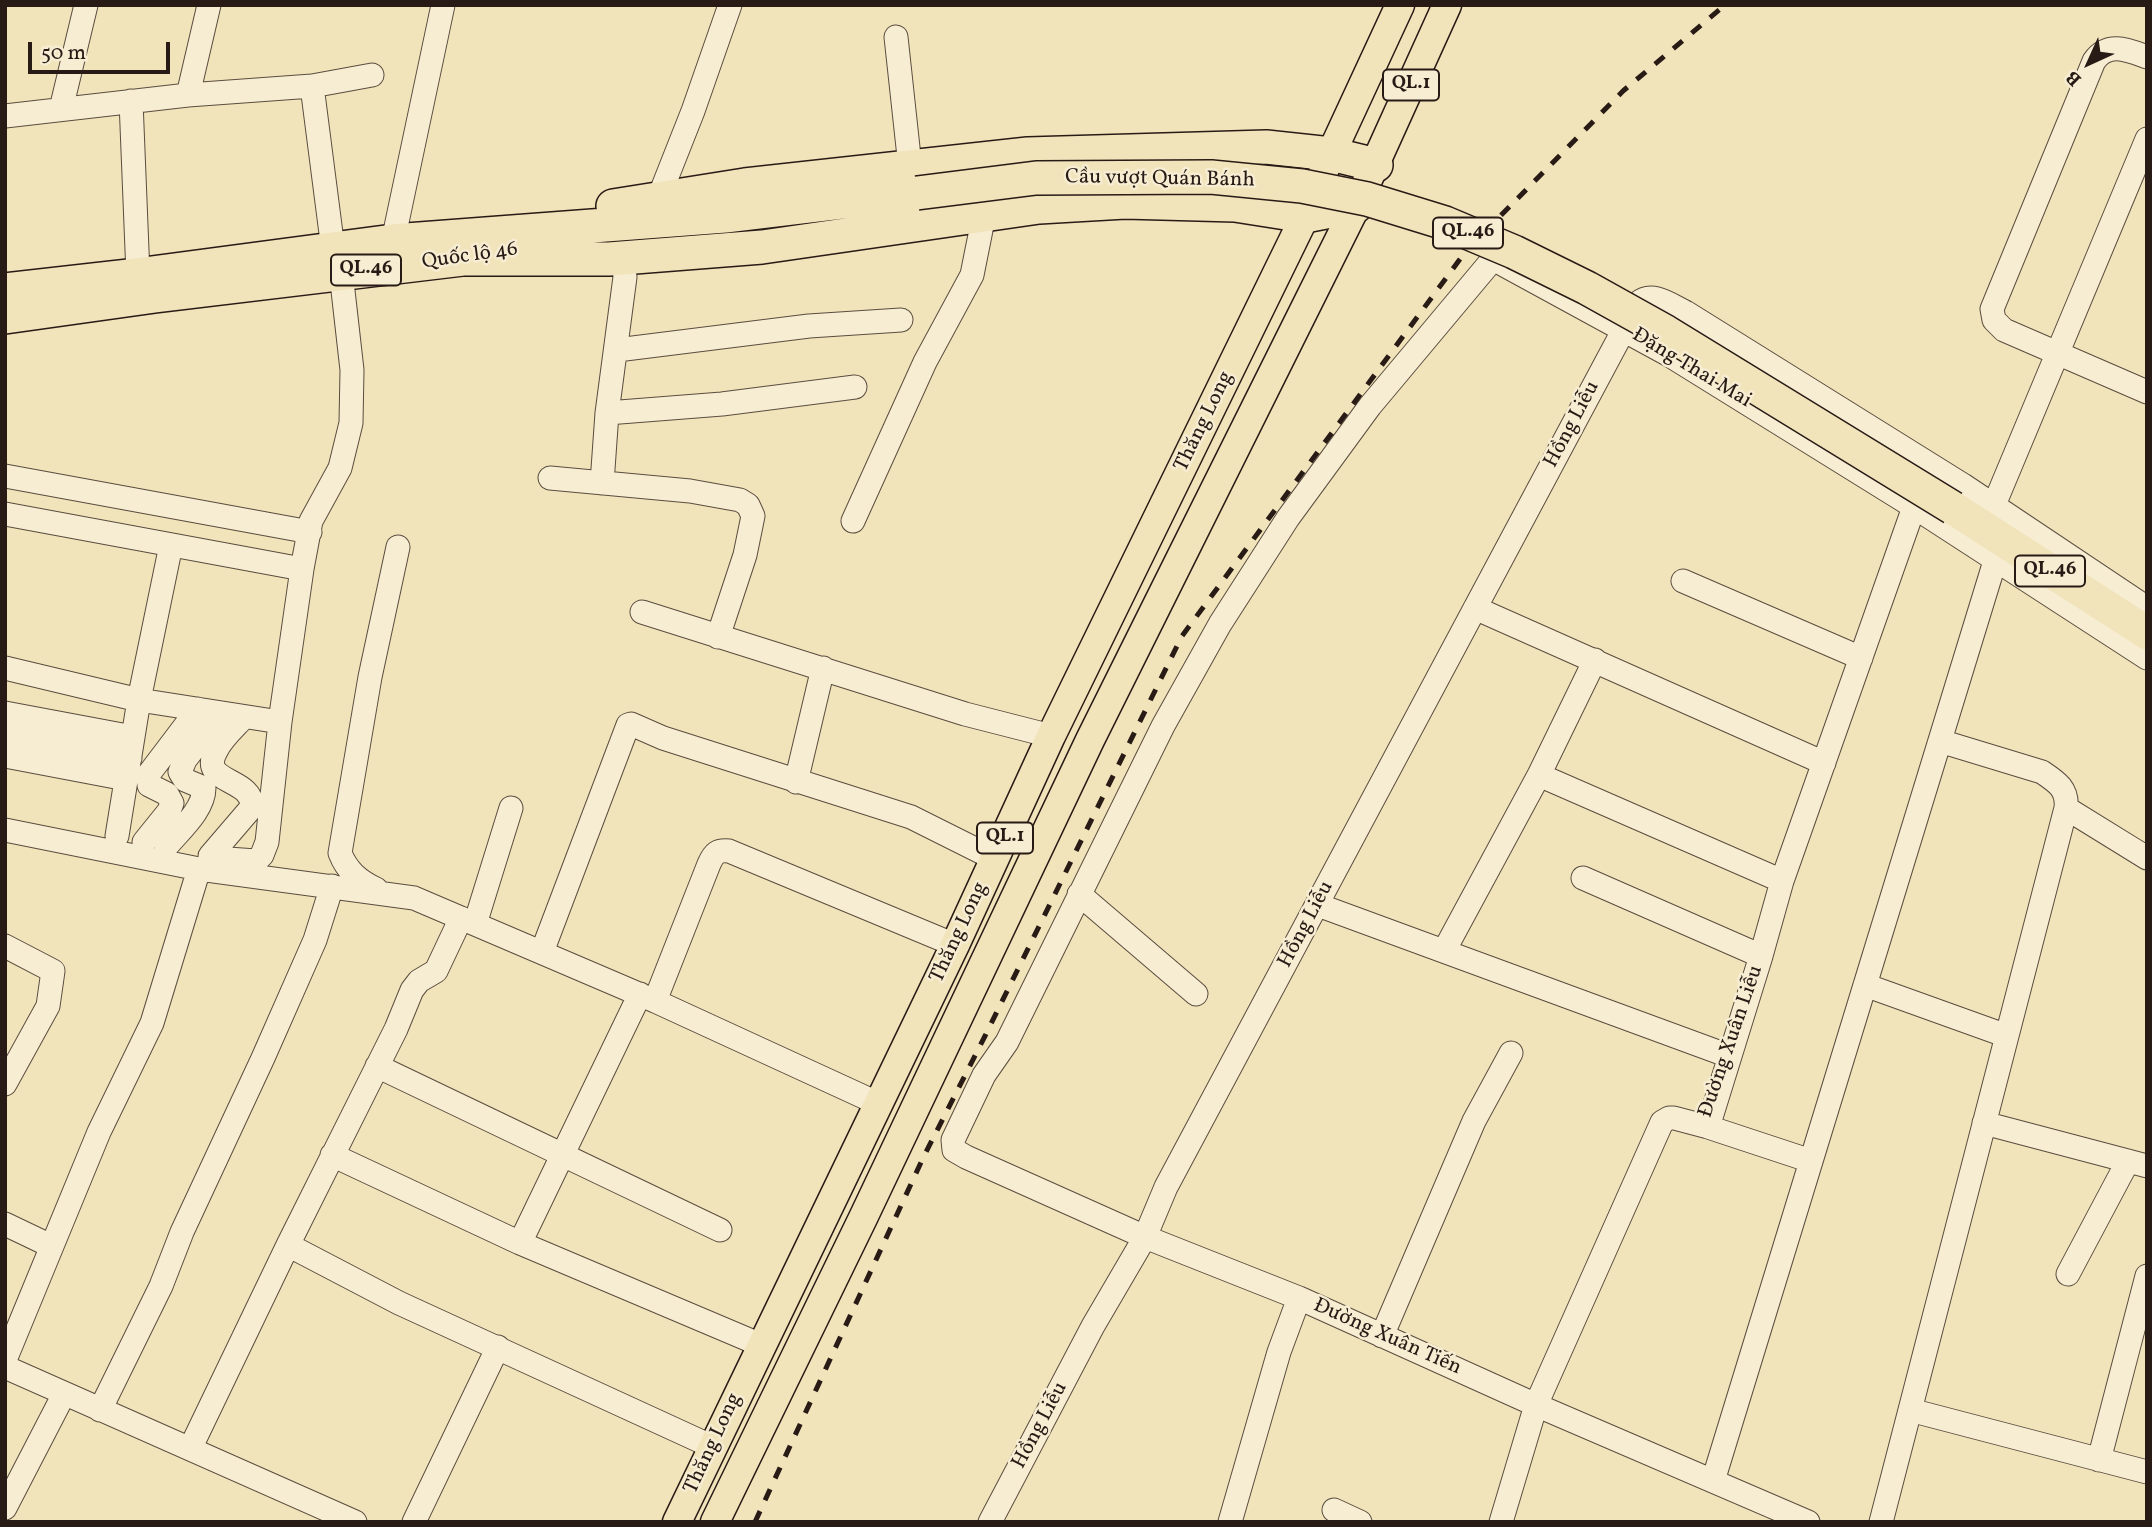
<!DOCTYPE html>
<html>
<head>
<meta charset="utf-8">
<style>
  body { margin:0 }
  #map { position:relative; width:2152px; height:1527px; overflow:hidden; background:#f1e3ba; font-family:Vollkorn,serif }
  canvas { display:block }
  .frame { position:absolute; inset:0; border:7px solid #281b16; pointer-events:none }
  .north { position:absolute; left:2054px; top:28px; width:70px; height:70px; -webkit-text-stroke:5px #f6edd2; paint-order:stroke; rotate:225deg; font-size:19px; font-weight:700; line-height:28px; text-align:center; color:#281b16 }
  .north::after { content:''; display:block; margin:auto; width:24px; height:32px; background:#281b16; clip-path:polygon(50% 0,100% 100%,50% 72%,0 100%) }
  .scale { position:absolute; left:28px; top:42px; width:142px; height:32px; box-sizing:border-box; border:4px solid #281b16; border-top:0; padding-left:9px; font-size:21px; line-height:24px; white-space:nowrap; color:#281b16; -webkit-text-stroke:5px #f6edd2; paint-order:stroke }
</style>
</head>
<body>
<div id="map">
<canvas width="2152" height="1527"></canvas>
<div class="frame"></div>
<div class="north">B</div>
<div class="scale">50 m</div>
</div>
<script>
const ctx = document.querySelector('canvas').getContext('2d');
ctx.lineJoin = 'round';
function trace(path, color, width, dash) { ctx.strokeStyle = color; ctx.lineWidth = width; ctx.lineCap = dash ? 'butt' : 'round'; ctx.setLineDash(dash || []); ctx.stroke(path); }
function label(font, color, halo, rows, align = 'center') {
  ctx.font = font + ' Vollkorn,serif'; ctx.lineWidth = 5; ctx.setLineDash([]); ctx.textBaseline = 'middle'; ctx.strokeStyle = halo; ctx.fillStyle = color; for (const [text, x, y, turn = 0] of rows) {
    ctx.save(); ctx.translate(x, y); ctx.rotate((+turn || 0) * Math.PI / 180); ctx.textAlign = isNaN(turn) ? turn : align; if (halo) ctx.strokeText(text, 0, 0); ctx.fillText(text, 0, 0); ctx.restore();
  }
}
const minor = new Path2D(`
  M896,37L910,166
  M2147,57C2128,50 2108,41 2094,61L1992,309L1994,320L2004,330L2147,392
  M312,86L333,249
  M188,95L209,5
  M131,101L138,275
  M61,109L86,5
  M5,116L188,95L312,86L372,75
  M659,197L693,111L730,5
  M393,241L443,5
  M617,350L809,326L901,320
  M607,413L722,404L855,387
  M5,476L310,532
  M550,478L690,491L740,500L748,505L753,516L745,555L718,637
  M602,483L607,413L625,277L623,258
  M1994,505L2147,139
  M5,514L302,569
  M853,521L925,362L972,275L984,215
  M1683,581L1861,658
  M1475,608L1824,763
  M642,612L965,714L1051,736
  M5,668L139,700L280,722L302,569L311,521L340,468L351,423L352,370L341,273
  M5,713L133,737
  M5,734L130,758
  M1940,741L2042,772C2057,782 2068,789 2066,808L2147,858
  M5,756L126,779
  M1539,775L1782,881
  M796,782L823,668
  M5,830L199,869L414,898L655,1001L877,1103
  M117,836L139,700L171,545
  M144,842L169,811L172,803L167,794L149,785L148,775L198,709
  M166,847C179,831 204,810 204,788L185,780L180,772L185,760L221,713
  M210,856L252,807C253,777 198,784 216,751C222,738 235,727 244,717
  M228,859L256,861L262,855L267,842L280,722
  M1583,878L1761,956
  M376,889C359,881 347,871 340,853L370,677L398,547
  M1079,894L1196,994
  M1318,905L1729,1056
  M475,924L511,808
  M5,946L53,971L48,1006L5,1084
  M1444,951L1539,775L1595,660
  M542,952L628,725L631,724L663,738L911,817L995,859
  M1865,985L2007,1036
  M655,1001L709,864C714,853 717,850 729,851L955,945
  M377,1066L720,1230
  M1984,1123L2147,1166
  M1708,1127L1811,1161
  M332,1155L520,1243L761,1345
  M5,1224L51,1246
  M520,1243L640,994
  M288,1245L399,1303L713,1447
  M2068,1274L2128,1161
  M1382,1336L1474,1121L1511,1053
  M5,1360L99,1132L152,1023L199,869
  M5,1367L355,1522
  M100,1410L161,1286L182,1232L263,1058L315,940L332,886
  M1910,1410L2147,1472
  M190,1449L288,1245L396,1029L412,990L419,981L436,971L461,918
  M2099,1460L2147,1276
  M1713,1481L1995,561
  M5,1508L64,1394
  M1334,1510L1360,1522
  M414,1522L498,1347
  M990,1522L1093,1326L1145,1237L1166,1187L1638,303C1653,290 1672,306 1687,313L1963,485L2147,608
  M1230,1522L1279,1352L1299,1298
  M1501,1522L1536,1405L1662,1122L1669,1118H1674L1708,1127L1761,956L1782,881L1914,507
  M1808,1522L1536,1405L1299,1298L1145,1237L966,1157L954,1150L953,1140L984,1075L1007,1042L1163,726L1220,624L1288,518L1370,406L1493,259L1669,355L1914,507L2147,658
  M1881,1522L2066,808`);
const major = new Path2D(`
  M677,1522L955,945L1051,736L1305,216L1331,154L1400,5
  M715,1522L863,1218L1090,740L1356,206L1447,5`);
const highway = new Path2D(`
  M613,206L745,185L1028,154L1266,147L1331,154L1376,165
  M467,259H609L762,247L1039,207L1125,202L1235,205L1305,216L1356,206
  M5,290L138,275L393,241L725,216L917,193
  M5,317L155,296L488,256
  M1953,508L2147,633`);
const rail = new Path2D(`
  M755,1522L923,1158L985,1036L1182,636L1466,251L1623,91L1725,5`);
const highwayBridge = new Path2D(`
  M917,193L1036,178L1211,177L1302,186L1367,199L1445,223L1514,252L1587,288L1666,332L1953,508`);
const shields = [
  [1411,85,56],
  [1468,233,70],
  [366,270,70],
  [2050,571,70],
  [1005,838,56]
];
const shieldNames = [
  ["QL.1",1411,85],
  ["QL.46",1468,233],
  ["QL.46",366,270],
  ["QL.46",2050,571],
  ["QL.1",1005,838]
];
const streetNames = [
  ["Cầu vượt Quán Bánh",1160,180,1],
  ["Quốc lộ 46",470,257,-8],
  ["Đặng Thai Mai",1691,369,31],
  ["Thăng Long",1205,422,-64],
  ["Hồng Liễu",1573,425,-62],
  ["Hồng Liễu",1307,925,-62],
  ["Thăng Long",960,933,-65],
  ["Đường Xuân Liễu",1732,1042,-71],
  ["Đường Xuân Tiến",1387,1338,24],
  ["Hồng Liễu",1041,1426,-62],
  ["Thăng Long",714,1444,-65]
];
trace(minor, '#5a4d3f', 25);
trace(major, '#281b16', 31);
trace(highway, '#281b16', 36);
trace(minor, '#f6edd2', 23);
trace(major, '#f1e3ba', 28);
trace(highway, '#f1e3ba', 33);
trace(rail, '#281b16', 5, [12, 12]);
trace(highwayBridge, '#281b16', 36, []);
trace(highwayBridge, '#f1e3ba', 33);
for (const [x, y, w] of shields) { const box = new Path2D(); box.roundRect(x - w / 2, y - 15.5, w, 31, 5); ctx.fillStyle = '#f6edd2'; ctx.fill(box); trace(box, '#281b16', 2); }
label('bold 19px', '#281b16', null, shieldNames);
label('21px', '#281b16', '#f6edd2', streetNames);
</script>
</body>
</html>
